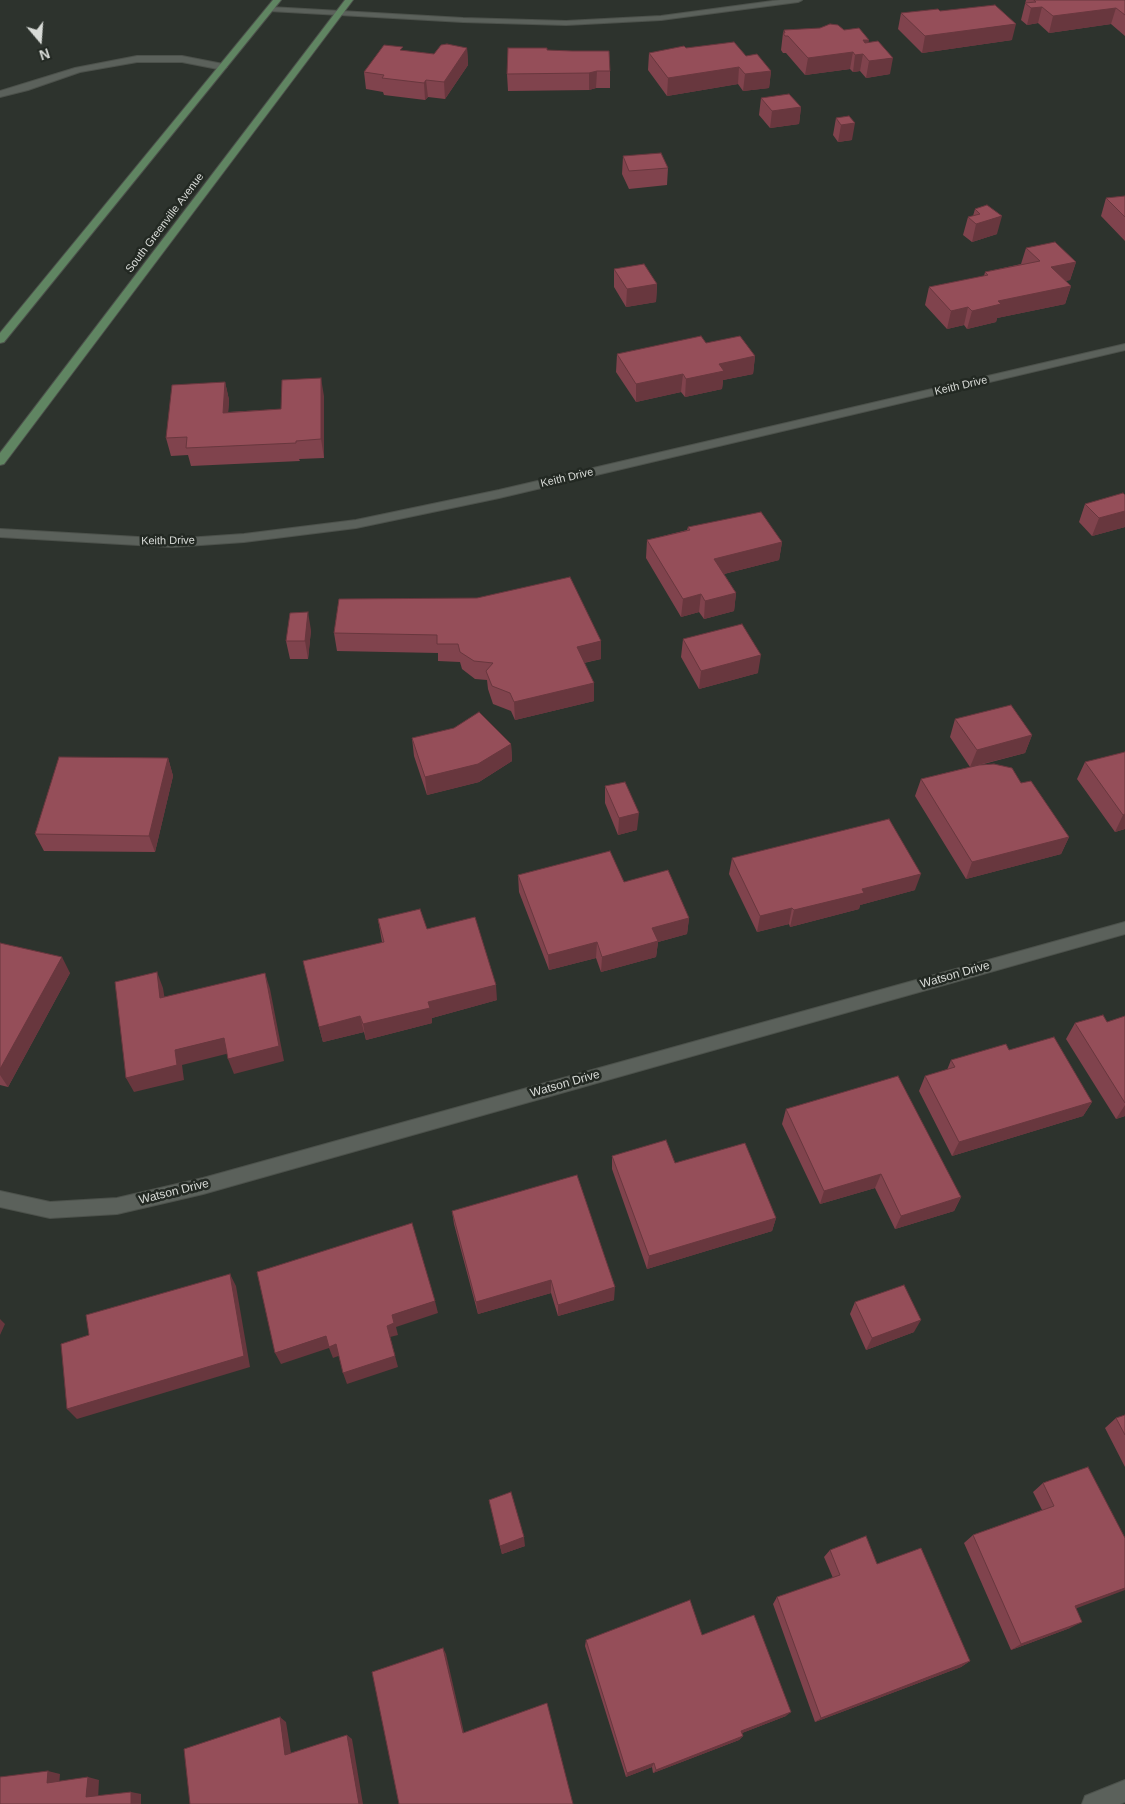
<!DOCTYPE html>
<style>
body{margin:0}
#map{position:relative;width:1125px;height:1804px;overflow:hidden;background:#2d332d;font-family:Arial,sans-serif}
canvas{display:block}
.north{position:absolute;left:15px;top:15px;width:50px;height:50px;-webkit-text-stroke:4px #232923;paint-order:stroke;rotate:162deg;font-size:14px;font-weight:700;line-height:20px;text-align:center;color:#d8dbd7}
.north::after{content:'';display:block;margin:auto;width:18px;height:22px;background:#d8dbd7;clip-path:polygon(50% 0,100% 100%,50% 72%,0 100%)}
</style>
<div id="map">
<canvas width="1125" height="1804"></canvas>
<div class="north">N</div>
</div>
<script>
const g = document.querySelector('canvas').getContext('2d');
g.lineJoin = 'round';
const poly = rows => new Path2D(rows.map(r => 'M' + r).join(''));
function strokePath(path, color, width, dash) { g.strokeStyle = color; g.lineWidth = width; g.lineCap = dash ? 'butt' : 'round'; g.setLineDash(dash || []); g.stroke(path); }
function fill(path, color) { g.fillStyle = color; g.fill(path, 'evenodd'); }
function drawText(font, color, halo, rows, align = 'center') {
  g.font = font + ' Arial,sans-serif'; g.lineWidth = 5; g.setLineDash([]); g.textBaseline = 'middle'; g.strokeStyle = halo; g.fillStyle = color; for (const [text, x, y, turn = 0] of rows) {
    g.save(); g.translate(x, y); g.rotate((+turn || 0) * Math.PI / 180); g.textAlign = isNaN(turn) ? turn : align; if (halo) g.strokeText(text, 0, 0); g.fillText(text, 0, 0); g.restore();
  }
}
const minor = poly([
 [780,0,802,0,798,2,661,20,566,25,463,22,270,11,266,9,270,7,463,18,566,21,661,16,780,0],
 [137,56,182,56,223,64,227,67,223,70,182,62,137,62,80,72,28,90,0,97,0,91,75,68,137,56],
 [1125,344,1125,350,499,498,356,528,244,542,172,547,0,537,0,529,172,539,244,534,356,520,499,490,1125,344],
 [1125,922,1125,934,203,1194,117,1214,50,1218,0,1207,0,1191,50,1202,117,1198,203,1178,1125,922],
 [1125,1780,1125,1802,1120,1804,1082,1804,1085,1796,1125,1780]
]);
const major = poly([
 [273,0,281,0,4,342,0,343,0,333,273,0],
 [345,0,353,0,4,464,0,465,0,453,345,0]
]);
strokePath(minor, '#4c514b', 2);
strokePath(major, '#4c514b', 2);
fill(minor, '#5b615b');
fill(major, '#608562');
fill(poly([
 [1026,0,1125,0,1125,36,1111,24,1049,33,1038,23,1027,25,1021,20],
 [940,11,1012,40,922,53,898,29,901,13],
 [784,30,869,43,890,74,866,78,860,71,853,72,850,69,805,75,786,53,783,53,781,50,783,33],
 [467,48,468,65,445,99,428,97,425,100,384,95,383,92,366,89,364,72,403,51,434,54],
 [686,48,746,56,771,71,769,88,743,91,738,84,667,96,648,70,649,53],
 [547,50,610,71,610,88,596,88,589,90,508,91,507,74],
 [761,98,801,107,799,124,770,128,759,115],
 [849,116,852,140,838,142,833,135,836,118],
 [623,156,668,168,667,185,629,189,622,174],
 [1125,196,1125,241,1101,216,1106,198],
 [987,205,997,234,972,242,963,235,968,217,973,216,975,209],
 [1026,248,1076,262,1070,280,1065,281,1071,286,1065,304,997,318,996,322,967,329,964,325,947,329,925,305,929,287,984,276,985,272,1021,264],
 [614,269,657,284,656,302,626,307,614,287],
 [706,343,755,356,753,374,723,380,722,389,685,397,681,392,636,402,616,372,617,354],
 [225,382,229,400,228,412,281,409,324,396,324,458,299,459,300,461,191,466,188,455,171,456,166,438],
 [1125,495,1125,527,1092,536,1079,522,1085,504],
 [688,527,782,542,779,560,724,574,736,593,734,611,704,619,699,612,681,617,646,558,647,540,687,530],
 [339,599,601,659,584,663,594,701,515,720,511,711,493,704,488,689,487,680,475,679,462,669,460,662,438,661,438,653,337,651,334,633],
 [311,630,308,659,290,659,286,641],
 [683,639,758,673,699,689,681,657],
 [955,719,1032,735,1025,753,980,765,1021,783,1069,837,1061,854,966,879,915,796,921,779,970,767,950,737],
 [412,738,511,744,512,761,479,782,427,795,414,756],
 [1125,752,1125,829,1115,832,1077,779,1085,762],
 [168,758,173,776,155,852,44,851,35,834],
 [605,786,637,830,618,835,605,803],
 [732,858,915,890,860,905,859,909,790,927,789,924,757,932,729,874],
 [518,875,624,882,689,918,687,934,658,942,656,957,601,972,596,958,549,970,519,892],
 [378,919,427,929,497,1000,432,1018,432,1023,366,1040,364,1032,323,1042,319,1027,382,942],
 [0,943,70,973,8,1087,0,1085],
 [1125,1016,1125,1116,1116,1119,1066,1039,1075,1023,1107,1022],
 [1009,1050,1092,1102,1083,1116,952,1156,919,1091,925,1076,947,1070,951,1060],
 [786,1109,961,1197,954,1211,895,1229,875,1188,820,1204,782,1124],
 [612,1156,675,1163,776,1218,772,1231,647,1269,612,1169],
 [452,1211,614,1300,558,1316,551,1293,478,1314,454,1224],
 [855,1302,914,1332,866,1350,850,1314],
 [1125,1415,1125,1467,1105,1428,1116,1418],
 [1088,1467,1070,1628,1011,1650,964,1543,973,1535,1042,1510,1033,1492,1043,1483],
 [489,1500,525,1546,502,1554],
 [830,1550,877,1564,970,1661,961,1667,815,1722,773,1604,777,1597,833,1578,824,1557],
 [702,1635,786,1716,742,1733,743,1736,739,1740,653,1773,652,1767,626,1777,585,1646,586,1640]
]), '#80434d');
fill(poly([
 [1042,7,1038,23,1027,25,1031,8],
 [1116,8,1111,24,1049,33,1053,16],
 [1016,24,1012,40,922,53,925,36],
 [863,40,869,40,867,56,863,54,860,71,853,72,855,55],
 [467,48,468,65,445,99,444,82],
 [853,52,850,69,805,75,808,58],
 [893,58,890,74,866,78,869,61],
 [739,67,738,84,667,96,668,78],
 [597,71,596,88,589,90,589,73],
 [771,71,769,88,743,91,745,74],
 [426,80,428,97,425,100,424,83],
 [801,107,799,124,770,128,772,111],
 [855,123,852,140,838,142,841,125],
 [1002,216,997,234,972,242,976,224],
 [1076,262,1070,280,1046,285,1051,267],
 [657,284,656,302,626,307,627,289],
 [1071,286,1065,304,997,318,996,322,967,329,972,311,998,301],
 [968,307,964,325,947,329,951,311],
 [755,356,753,374,723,380,722,389,685,397,686,379,719,364],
 [683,374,681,392,636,402,636,384],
 [321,378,324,396,324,458,321,439],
 [225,382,229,400,227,431,223,413],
 [1125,511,1125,527,1092,536,1099,518],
 [782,542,779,560,712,577,714,559],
 [736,593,734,611,704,619,705,601],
 [701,594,699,612,681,617,683,599],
 [308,612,311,630,308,659,305,641],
 [601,641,601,659,577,664,577,647],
 [761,655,758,673,699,689,701,671],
 [594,683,594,701,515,720,514,702],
 [1032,735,1025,753,970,767,977,750],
 [511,744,512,761,479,782,427,795,425,777],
 [168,758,173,776,155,852,149,836],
 [639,813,637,830,618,835,619,818],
 [1125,814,1125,829,1115,832,1123,815],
 [1069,837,1061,854,966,879,972,862],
 [921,874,915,890,860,905,859,909,790,927,794,910,862,889],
 [792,908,789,924,757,932,760,916],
 [689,918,687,934,658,942,656,957,601,972,602,957,652,928],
 [597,942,596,958,549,970,548,955],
 [62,957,70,973,8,1087,0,1075,0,1069],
 [157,972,163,988,167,1013,160,998],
 [265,973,270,989,284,1061,234,1074,228,1059],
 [496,985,497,1000,432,1018,432,1023,366,1040,363,1024,428,1002],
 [360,1016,364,1032,323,1042,319,1027],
 [224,1038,230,1053,182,1065,184,1080,134,1092,126,1078,175,1050],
 [1092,1102,1083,1116,952,1156,959,1142],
 [1125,1105,1125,1116,1116,1119],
 [881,1174,875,1188,820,1204,824,1191],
 [961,1197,954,1211,895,1229,901,1216],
 [776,1218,772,1231,647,1269,649,1256],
 [230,1274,236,1286,250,1367,77,1419,67,1409],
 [551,1280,551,1293,478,1314,476,1302],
 [615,1287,614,1300,558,1316,558,1305],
 [435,1301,438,1313,396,1327,398,1335,390,1337,398,1367,347,1384,343,1373,387,1326,392,1315],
 [0,1319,5,1324,0,1335],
 [921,1320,914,1332,866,1350,872,1338],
 [326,1336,336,1344,341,1355,333,1358,329,1348,281,1364,275,1353],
 [524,1537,525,1546,502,1554,500,1546],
 [1125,1588,1125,1590,1064,1613,1075,1606],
 [1082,1622,1070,1628,1011,1650,1021,1644],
 [443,1648,446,1654,465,1737,463,1733],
 [970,1661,961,1667,815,1722,821,1718],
 [791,1712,786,1716,737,1735,741,1731],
 [280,1717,286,1722,292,1759,285,1755],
 [347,1735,352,1739,363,1804,359,1804],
 [743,1736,739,1740,653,1773,656,1770],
 [654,1763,652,1767,626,1777,627,1773],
 [48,1771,60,1774,59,1786,47,1783],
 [88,1777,99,1780,98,1800,86,1797],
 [131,1792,141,1794,141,1804,131,1804]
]), '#68373e');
const building = poly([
 [1034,0,1125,0,1125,15,1116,8,1053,16,1042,7,1031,8,1025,3,1036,2,1034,0],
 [995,5,1016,24,925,36,901,13,938,9,940,11,995,5],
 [830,24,838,25,844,30,859,28,869,40,863,40,865,43,878,41,893,58,869,61,863,54,855,55,853,52,808,58,788,36,785,36,783,33,785,33,784,30,820,28,830,24],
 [734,42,746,56,757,54,771,71,745,74,739,67,668,78,649,53,684,46,686,48,734,42],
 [447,44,467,48,444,82,426,80,424,83,382,78,384,75,364,72,384,45,403,47,400,50,434,54,441,45,447,44],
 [508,48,547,48,547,50,572,51,609,51,610,71,597,71,589,73,507,74,508,48],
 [789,94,801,107,772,111,761,98,789,94],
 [849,116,855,123,841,125,836,118,849,116],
 [661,153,668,168,629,171,623,156,661,153],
 [1125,196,1125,217,1106,198,1125,196],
 [987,205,1002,216,976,224,968,217,980,214,975,209,987,205],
 [1055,242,1076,262,1051,267,1071,286,998,301,1001,304,972,311,968,307,951,311,929,287,988,275,985,272,1040,261,1026,248,1055,242],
 [644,264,657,284,627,289,614,269,644,264],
 [701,336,706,343,740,336,755,356,719,364,724,371,686,379,683,374,636,384,617,354,701,336],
 [321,378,321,439,296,441,296,443,186,448,187,437,166,438,172,385,225,382,223,413,281,409,282,380,321,378],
 [1123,493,1125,495,1125,511,1099,518,1085,504,1123,493],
 [761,512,782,542,714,559,736,593,705,601,701,594,683,599,647,540,690,530,688,527,761,512],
 [570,577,601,641,577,647,594,683,514,702,510,693,492,686,486,671,493,663,474,661,460,652,458,644,437,644,437,635,334,633,339,599,477,598,570,577],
 [308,612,305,641,286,641,290,613,308,612],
 [742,624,761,655,701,671,683,639,742,624],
 [1011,705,1032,735,977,750,955,719,1011,705],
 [479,712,511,744,478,764,425,777,412,738,454,728,479,712],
 [1125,752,1125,814,1123,815,1085,762,1125,752],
 [59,757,168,758,149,836,35,834,59,757],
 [994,764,1012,768,1021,783,1031,781,1069,837,972,862,921,779,979,765,994,764],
 [625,782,639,813,619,818,605,786,625,782],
 [889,819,921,874,862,889,864,893,794,910,792,908,760,916,732,858,889,819],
 [610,851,624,882,668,870,689,918,652,928,658,941,602,957,597,942,548,955,518,875,610,851],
 [420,909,427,929,475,917,496,985,428,1002,430,1008,363,1024,360,1016,319,1027,303,961,384,942,378,919,420,909],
 [0,943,62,957,0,1069,0,943],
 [157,972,160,998,265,973,279,1046,228,1059,224,1038,175,1050,177,1065,126,1078,115,982,157,972],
 [1103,1015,1107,1022,1125,1016,1125,1103,1075,1023,1103,1015],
 [1054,1037,1092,1102,959,1142,925,1076,955,1067,951,1060,1006,1044,1009,1050,1054,1037],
 [898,1076,961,1197,901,1216,881,1174,824,1191,786,1109,898,1076],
 [666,1140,675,1163,745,1143,776,1218,649,1256,612,1156,666,1140],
 [577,1175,615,1287,558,1305,551,1280,476,1302,452,1211,577,1175],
 [412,1223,435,1301,392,1315,394,1323,387,1326,395,1356,343,1373,336,1344,329,1347,326,1336,275,1353,257,1272,412,1223],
 [230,1274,244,1356,67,1409,61,1344,89,1335,86,1315,230,1274],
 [904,1285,921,1320,872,1338,855,1302,904,1285],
 [1125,1415,1125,1435,1116,1418,1125,1415],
 [1088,1467,1125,1538,1125,1588,1075,1606,1082,1622,1021,1644,973,1535,1054,1506,1043,1483,1088,1467],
 [511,1492,524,1537,500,1546,489,1500,511,1492],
 [866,1536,877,1564,921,1548,970,1661,821,1718,777,1597,840,1575,830,1550,866,1536],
 [690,1600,702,1635,754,1615,791,1712,741,1731,743,1736,656,1770,654,1763,627,1773,586,1640,690,1600],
 [443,1648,463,1733,547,1703,573,1804,399,1804,372,1672,443,1648],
 [280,1717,285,1755,347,1735,359,1804,190,1804,184,1749,280,1717],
 [48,1771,47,1783,88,1777,86,1797,131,1792,131,1804,0,1804,0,1777,48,1771]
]);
fill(building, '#954e59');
strokePath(building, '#68373e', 1);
drawText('11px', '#d8dbd7', '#232923', [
 ["South Greenville Avenue",165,223,-53],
 ["Keith Drive",961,386,-13],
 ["Keith Drive",567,478,-13],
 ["Keith Drive",168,541,-1]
]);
drawText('12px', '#d8dbd7', '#232923', [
 ["Watson Drive",955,975,-16],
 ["Watson Drive",565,1084,-16],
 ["Watson Drive",174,1192,-14]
]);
</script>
